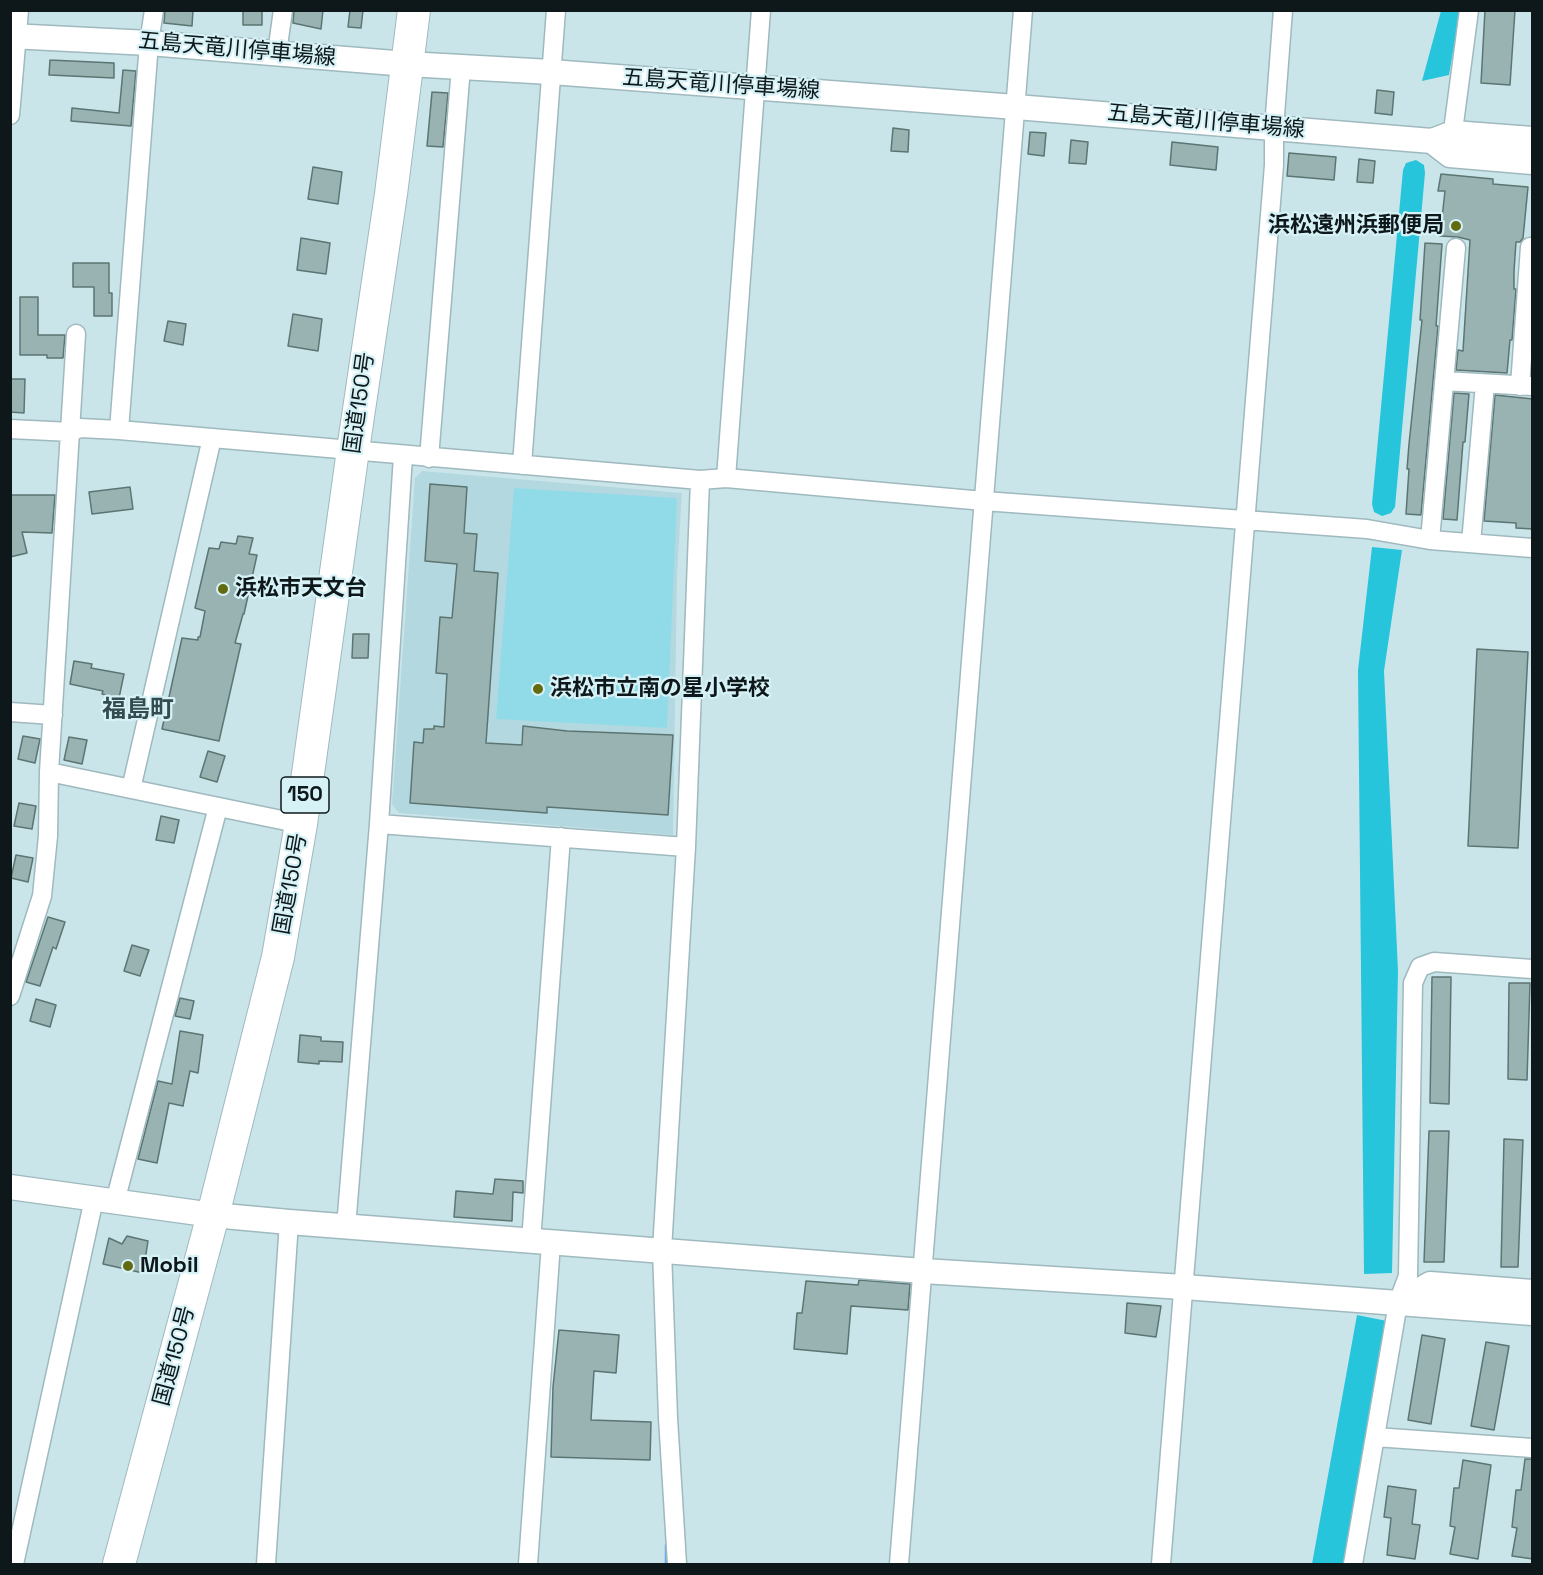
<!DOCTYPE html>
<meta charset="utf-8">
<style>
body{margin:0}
#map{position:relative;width:1543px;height:1575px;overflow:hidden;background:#c9e5ea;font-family:"Space Grotesk",sans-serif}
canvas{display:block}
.frame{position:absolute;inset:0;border:12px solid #0e181a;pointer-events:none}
</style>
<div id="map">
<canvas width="1543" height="1575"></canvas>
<div class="frame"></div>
</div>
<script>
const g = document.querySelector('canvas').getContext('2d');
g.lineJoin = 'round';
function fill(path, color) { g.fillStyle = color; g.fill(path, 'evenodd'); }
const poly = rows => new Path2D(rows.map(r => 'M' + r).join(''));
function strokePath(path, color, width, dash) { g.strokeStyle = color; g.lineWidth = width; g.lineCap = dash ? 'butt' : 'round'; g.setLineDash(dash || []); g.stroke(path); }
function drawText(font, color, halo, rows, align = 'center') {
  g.font = font + ' "Space Grotesk","Noto Sans JP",sans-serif'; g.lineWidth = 4.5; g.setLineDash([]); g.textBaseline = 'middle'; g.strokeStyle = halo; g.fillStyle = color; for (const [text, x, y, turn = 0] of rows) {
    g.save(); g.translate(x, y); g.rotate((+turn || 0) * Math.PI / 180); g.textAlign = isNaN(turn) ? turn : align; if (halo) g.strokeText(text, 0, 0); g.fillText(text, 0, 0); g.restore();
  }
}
fill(poly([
 [422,471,682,493,677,574,673,835,399,813,392,804,415,478]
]), '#b4d8df');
fill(poly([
 [514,488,677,498,667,728,496,719]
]), '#91dbe8');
fill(poly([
 [1441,11,1460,11,1449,75,1422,81],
 [1416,160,1424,165,1425,173,1395,507,1391,513,1382,516,1374,512,1372,504,1403,170,1406,163],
 [1372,547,1402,550,1384,671,1398,971,1392,1273,1364,1274,1358,670],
 [1357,1315,1387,1321,1343,1564,1312,1564]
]), '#26c5db');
strokePath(poly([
 [667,1545,667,1564]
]), '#62aef2', 4.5);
const building = poly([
 [165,10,193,10,192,26,164,23,165,10],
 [243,10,262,10,262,25,243,25,243,10],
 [294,10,323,10,321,29,293,23,294,10],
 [350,10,363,10,361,28,348,27,350,10],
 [1485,10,1515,10,1510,85,1481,83,1485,10],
 [50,60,114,63,114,78,49,75,50,60],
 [123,70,136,71,131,126,71,121,72,108,119,113,123,70],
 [1377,90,1394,92,1392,115,1375,113,1377,90],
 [432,92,448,93,443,147,427,146,432,92],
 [893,128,909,130,908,152,891,151,893,128],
 [1030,132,1046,133,1044,156,1028,154,1030,132],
 [1071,140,1088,142,1086,164,1069,163,1071,140],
 [1172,142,1218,147,1216,170,1170,165,1172,142],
 [1289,153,1336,157,1334,180,1287,176,1289,153],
 [1359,159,1375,161,1373,183,1357,182,1359,159],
 [313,167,342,172,338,204,308,199,313,167],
 [1441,174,1493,179,1493,184,1528,187,1523,238,1520,242,1516,242,1514,271,1514,289,1516,289,1512,340,1510,340,1507,373,1456,370,1458,350,1463,351,1470,240,1458,237,1440,236,1445,191,1438,191,1441,174],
 [301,238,330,243,326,274,297,270,301,238],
 [1425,243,1442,244,1436,326,1438,326,1421,515,1406,514,1409,469,1407,469,1409,444,1422,320,1420,320,1425,243],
 [73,263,109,263,109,293,112,293,112,316,94,316,94,287,73,287,73,263],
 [20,297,38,297,38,335,65,335,63,358,47,358,47,355,20,355,20,297],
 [293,314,322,319,318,351,288,346,293,314],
 [168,321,186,324,183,345,164,341,168,321],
 [10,379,25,379,24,413,10,412,10,379],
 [1454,393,1469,394,1465,442,1463,442,1457,520,1443,519,1454,393],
 [1495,395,1533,399,1533,529,1516,528,1516,523,1484,521,1495,395],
 [430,484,467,487,464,533,477,534,474,571,498,573,486,743,522,745,523,726,567,731,673,735,668,815,547,807,547,813,410,803,414,742,423,743,424,729,434,729,434,726,444,727,447,674,436,673,440,617,452,618,457,564,425,561,430,484],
 [130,487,133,509,92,514,89,492,130,487],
 [10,495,55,495,52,533,22,532,27,553,10,557,10,495],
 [238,536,253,538,249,554,257,555,244,614,243,614,235,643,241,644,219,741,162,729,182,638,198,640,198,637,200,637,205,611,195,608,209,548,219,549,221,542,236,544,238,536],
 [353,634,369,634,368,658,352,658,353,634],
 [1477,649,1528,652,1518,848,1468,846,1477,649],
 [74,661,92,664,91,668,124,674,119,698,102,694,103,691,70,684,74,661],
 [23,736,40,739,35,763,18,759,23,736],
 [69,737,87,740,82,764,64,760,69,737],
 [208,751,225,756,217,782,200,777,208,751],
 [19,803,36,806,32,829,14,826,19,803],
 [161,816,179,820,174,843,156,840,161,816],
 [16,855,33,858,28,882,11,878,16,855],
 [48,917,65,922,56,949,53,947,40,986,26,982,48,917],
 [132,945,149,950,140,976,124,971,132,945],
 [1432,977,1451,977,1449,1104,1430,1103,1432,977],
 [1509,983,1530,983,1527,1080,1508,1079,1509,983],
 [180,998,194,1001,190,1019,175,1016,180,998],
 [36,999,56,1005,50,1027,30,1021,36,999],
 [180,1031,203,1035,198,1073,190,1071,183,1106,169,1103,157,1163,138,1159,158,1081,172,1084,180,1031],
 [300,1035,321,1037,321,1041,343,1042,342,1062,319,1061,319,1064,298,1062,300,1035],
 [1429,1131,1449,1131,1444,1262,1424,1262,1429,1131],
 [1504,1139,1523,1140,1518,1267,1501,1267,1504,1139],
 [495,1179,523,1181,523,1193,513,1192,512,1221,454,1217,456,1191,493,1194,495,1179],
 [127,1236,148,1241,143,1273,103,1264,109,1238,122,1244,127,1236],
 [859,1280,910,1284,908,1310,851,1306,847,1354,794,1349,797,1313,802,1313,806,1281,858,1285,859,1280],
 [1127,1303,1161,1306,1156,1337,1125,1333,1127,1303],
 [559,1330,619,1335,616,1373,594,1371,591,1420,651,1422,650,1460,551,1457,553,1387,559,1330],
 [1422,1335,1445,1339,1431,1424,1408,1420,1422,1335],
 [1486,1342,1509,1346,1494,1430,1471,1426,1486,1342],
 [1525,1459,1533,1459,1533,1559,1512,1556,1517,1528,1512,1527,1516,1490,1521,1490,1525,1459],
 [1463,1460,1491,1465,1478,1559,1450,1554,1455,1527,1450,1526,1454,1488,1459,1488,1463,1460],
 [1388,1486,1416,1490,1412,1524,1420,1525,1415,1559,1387,1555,1391,1518,1384,1517,1388,1486]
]);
fill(building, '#98b3b1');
strokePath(building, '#5c7573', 1.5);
const street = poly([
 [277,53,283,10],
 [10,115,19,10],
 [1451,146,1469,10],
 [1444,381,1532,386],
 [1520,386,1530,247],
 [10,429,71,432,80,428,119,430,700,480,726,478,984,501,1367,529,1430,540,1532,548],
 [119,430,149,43,154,10],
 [429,458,461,67],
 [522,465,556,10],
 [726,478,761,10],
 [1430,540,1456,248],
 [1471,543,1485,384],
 [10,712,53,715],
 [49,772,301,824],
 [131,789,212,438],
 [379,824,686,847],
 [10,996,42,896,48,836,49,772,76,334],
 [115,1202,218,807],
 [346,1227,379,824,403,456],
 [531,1241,561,837],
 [1375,1437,1532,1448],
 [14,1564,94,1199],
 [266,1564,289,1222],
 [528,1564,551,1243],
 [677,1564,668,1418,662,1250,686,847,700,480],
 [899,1564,1023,10],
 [1161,1564,1274,165,1274,128,1283,10],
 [1353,1564,1398,1303,1408,1276,1413,983,1420,967,1434,962,1532,969]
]);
const secondary = poly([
 [10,36,149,43,407,64,551,72,1016,107,1432,141,1453,133,1532,139],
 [1432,141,1450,155,1532,162],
 [10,1187,213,1215,289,1222,923,1271,1184,1287,1532,1313],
 [1398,1303,1430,1284,1532,1292]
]);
const highway = poly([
 [119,1564,213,1215,278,957,301,824,353,450,391,194,414,10]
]);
strokePath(street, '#9fb9be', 21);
strokePath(secondary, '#9fb9be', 27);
strokePath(highway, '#9fb9be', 34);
strokePath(street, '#fff', 18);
strokePath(secondary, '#fff', 24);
strokePath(highway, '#fff', 32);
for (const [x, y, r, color] of [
 [1456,226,6,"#636b10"],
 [223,589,6,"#636b10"],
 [538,689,6,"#636b10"],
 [128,1266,6,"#636b10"]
]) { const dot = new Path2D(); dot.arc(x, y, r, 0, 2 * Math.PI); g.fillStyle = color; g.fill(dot); strokePath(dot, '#d6f2f7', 2); }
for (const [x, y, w] of [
 [305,795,48]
]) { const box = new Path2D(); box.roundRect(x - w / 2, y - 18, w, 36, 4.5); g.fillStyle = '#d6f2f7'; g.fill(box); strokePath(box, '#0e181a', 1.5); }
drawText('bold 21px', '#0e181a', null, [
 ["150",305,795]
]);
drawText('22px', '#0e181a', '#d6f2f7', [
 ["五島天竜川停車場線",237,50,5],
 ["五島天竜川停車場線",721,85,4],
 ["五島天竜川停車場線",1206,122,5],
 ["国道150号",360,403,-82],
 ["国道150号",291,884,-80],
 ["国道150号",175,1356,-75]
]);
drawText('bold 22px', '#0e181a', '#d6f2f7', [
 ["浜松遠州浜郵便局",1444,226,"right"],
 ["浜松市天文台",235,589],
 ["浜松市立南の星小学校",550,689],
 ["Mobil",140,1266]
], 'left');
drawText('bold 24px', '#344c50', '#d6f2f7', [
 ["福島町",138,710]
]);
</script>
